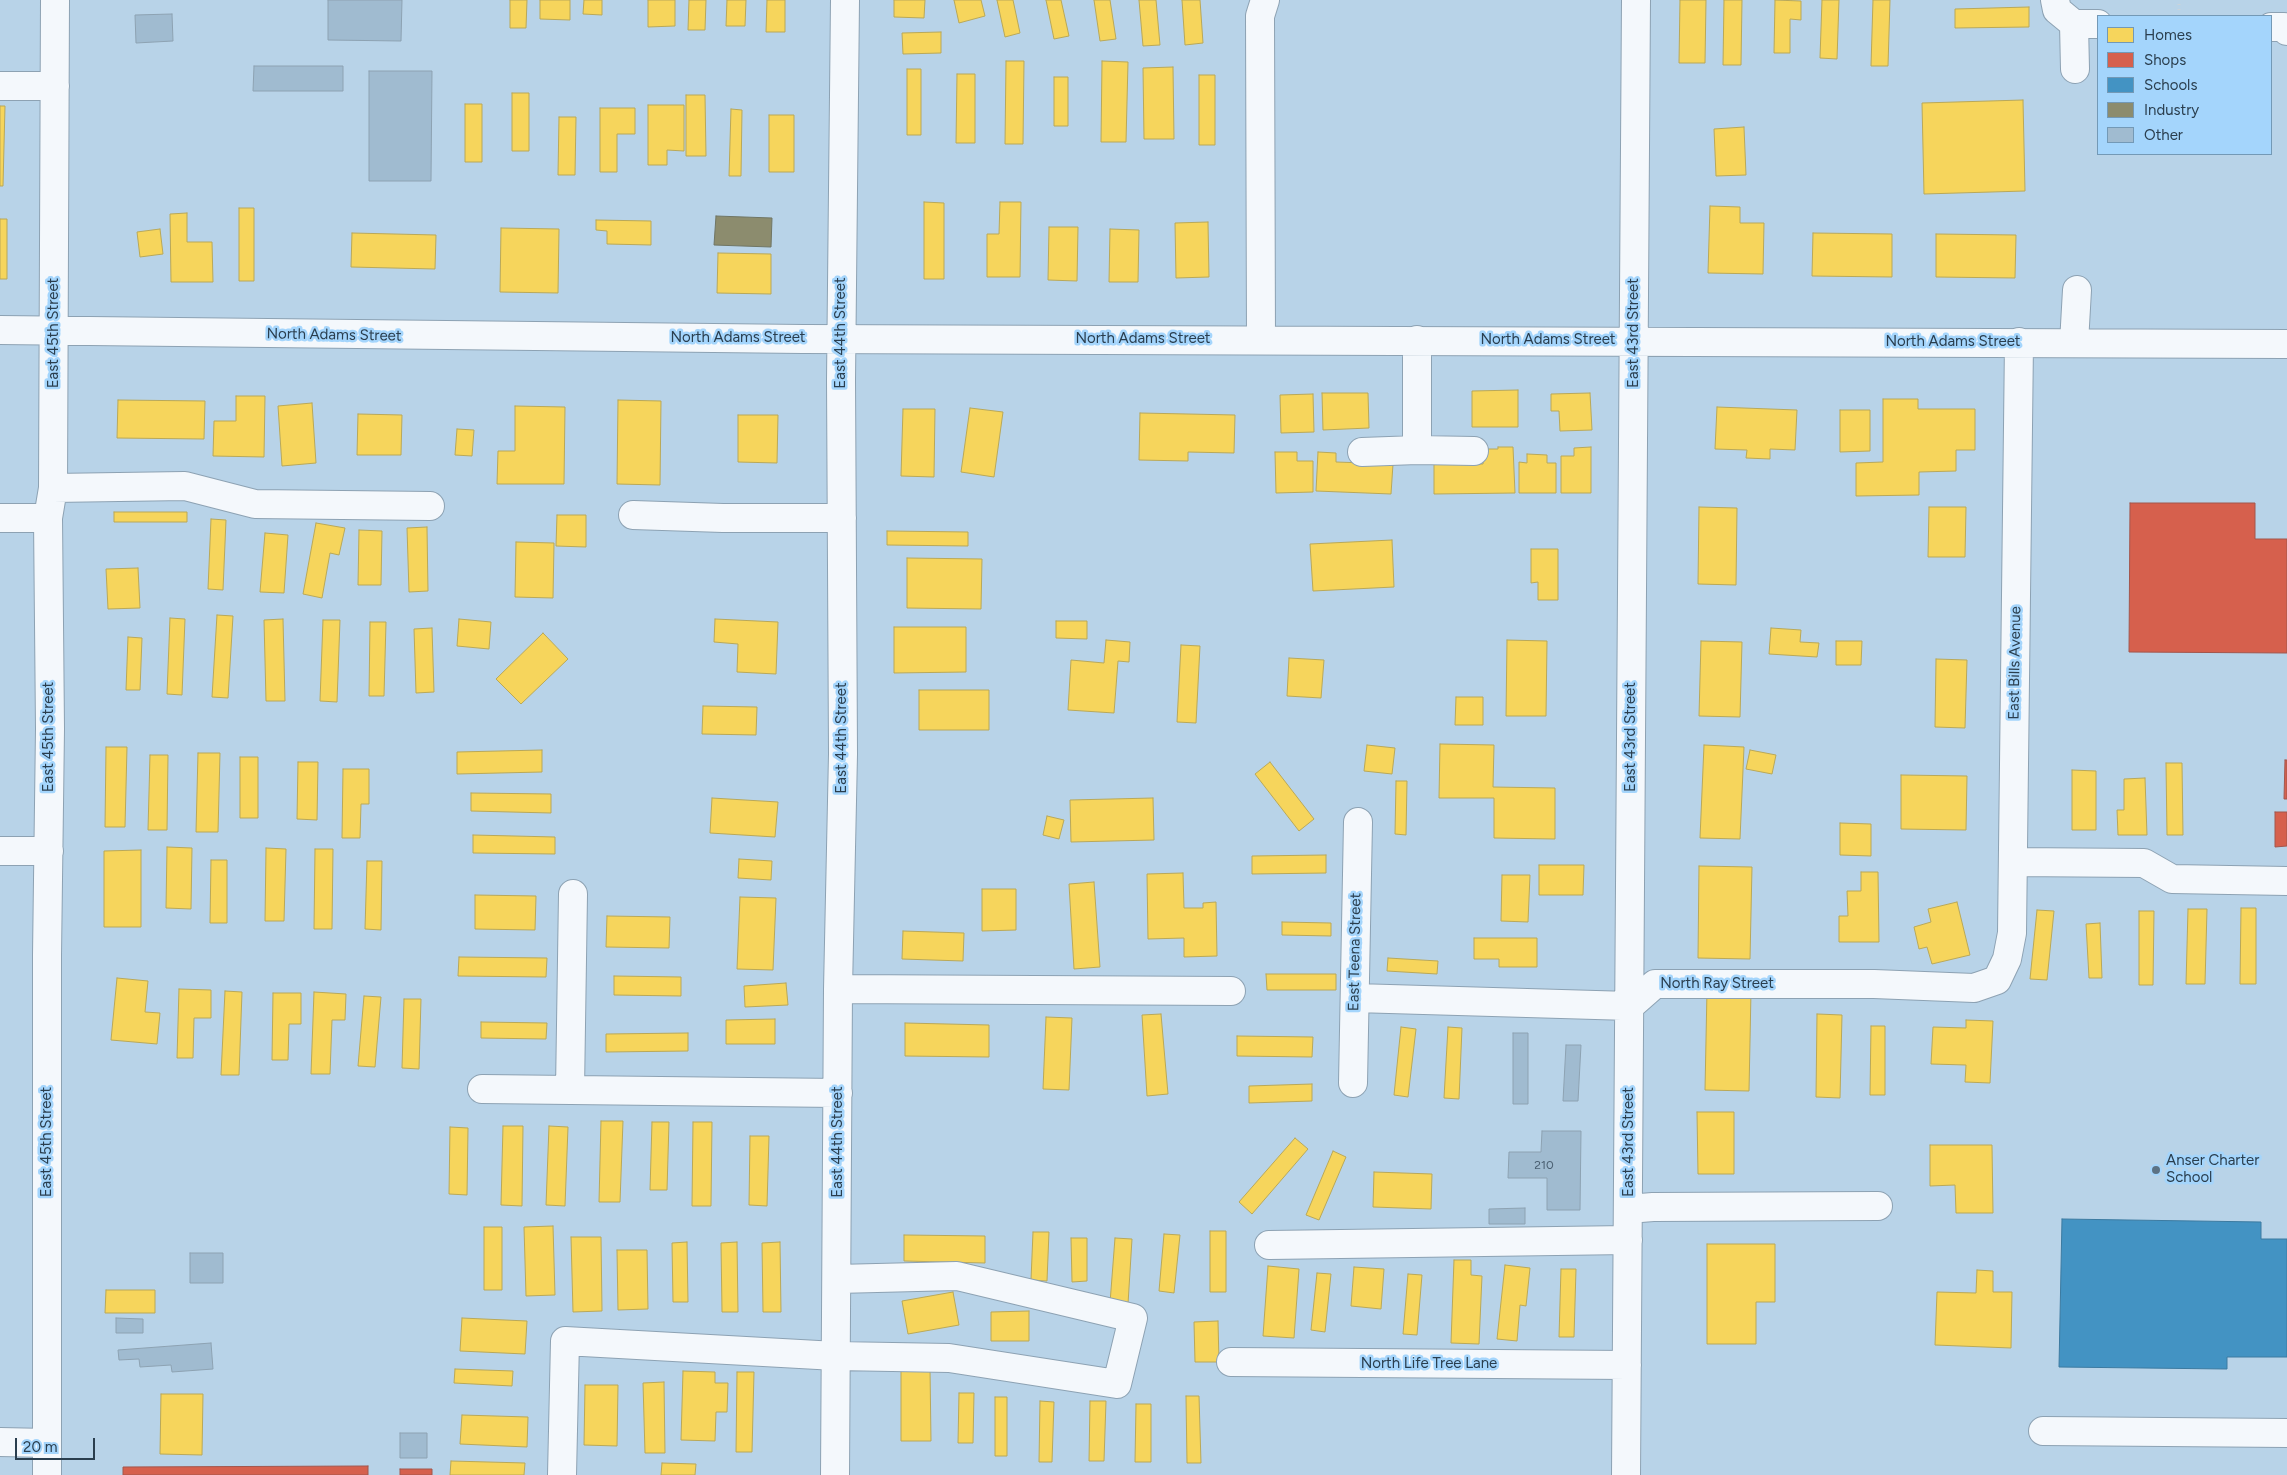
<!DOCTYPE html>
<style>
body{margin:0}
#map{position:relative;width:2287px;height:1475px;overflow:hidden;background:#b8d3e8;font-family:Figtree,sans-serif}
canvas{display:block}
.legend{position:absolute;left:2097px;top:15px;width:175px;height:140px;box-sizing:border-box;background:#a4d5fc;border:1px solid #7399b6;margin:0;padding:6px 9px;list-style:none;font-size:15px;color:#2a3e4e}
.legend li{display:flex;align-items:center;gap:10px;height:25px}
.legend b{width:25px;border:1px solid #7399b6}
.scale{position:absolute;left:15px;top:1438px;width:80px;height:22px;box-sizing:border-box;border:2px solid #2a3e4e;border-top:0;padding-left:6px;font-size:15px;line-height:18px;white-space:nowrap;color:#2a3e4e;-webkit-text-stroke:4px #a4d5fc;paint-order:stroke}
</style>
<div id="map">
<canvas width="2287" height="1475"></canvas>
<ul class="legend">
<li><b style="height:14px;background:#f6d55c"></b>Homes</li>
<li><b style="height:14px;background:#d6604d"></b>Shops</li>
<li><b style="height:14px;background:#4393c3"></b>Schools</li>
<li><b style="height:14px;background:#8c8c6e"></b>Industry</li>
<li><b style="height:14px;background:#a0bbd0"></b>Other</li>
</ul>
<div class="scale">20 m</div>
</div>
<script>
const g = document.querySelector('canvas').getContext('2d');
g.lineJoin = 'round';
function fill(path, color) { g.fillStyle = color; g.fill(path, 'evenodd'); }
const poly = rows => new Path2D(rows.map(r => 'M' + r).join(''));
function strokePath(path, color, width, dash) { g.strokeStyle = color; g.lineWidth = width; g.lineCap = dash ? 'butt' : 'round'; g.setLineDash(dash || []); g.stroke(path); }
function drawText(font, color, halo, rows, align = 'center') {
  g.font = font + ' Figtree,sans-serif'; g.lineWidth = 5; g.setLineDash([]); g.textBaseline = 'middle'; g.strokeStyle = halo; g.fillStyle = color; for (const [text, x, y, turn = 0] of rows) {
    g.save(); g.translate(x, y); g.rotate((+turn || 0) * Math.PI / 180); g.textAlign = isNaN(turn) ? turn : align; if (halo) g.strokeText(text, 0, 0); g.fillText(text, 0, 0); g.restore();
  }
}
const homes = poly([
 [510,0,527,0,526,28,510,28,510,0],
 [540,0,570,0,570,20,540,19,540,0],
 [584,0,602,0,602,15,583,14,584,0],
 [648,0,675,0,675,26,648,27,648,0],
 [689,0,706,0,705,30,688,30,689,0],
 [727,0,746,0,745,26,726,26,727,0],
 [767,0,785,0,785,32,766,32,767,0],
 [894,0,925,0,924,18,894,17,894,0],
 [954,0,981,0,985,16,959,23,954,0],
 [997,0,1013,0,1020,33,1005,37,997,0],
 [1046,0,1061,0,1069,36,1054,39,1046,0],
 [1094,0,1110,0,1116,39,1100,41,1094,0],
 [1139,0,1156,0,1160,45,1143,46,1139,0],
 [1182,0,1200,0,1203,43,1185,45,1182,0],
 [1680,0,1706,0,1705,63,1679,63,1680,0],
 [1724,0,1742,0,1741,65,1723,65,1724,0],
 [1775,0,1801,1,1801,20,1790,19,1790,53,1774,53,1775,0],
 [1822,0,1839,0,1837,59,1820,58,1822,0],
 [1873,0,1890,0,1888,66,1871,66,1873,0],
 [2029,7,2029,27,1955,28,1955,9,2029,7],
 [941,32,941,53,903,54,902,33,941,32],
 [1006,61,1024,61,1023,144,1005,144,1006,61],
 [1102,61,1128,62,1126,142,1101,142,1102,61],
 [1173,67,1174,139,1144,139,1143,68,1173,67],
 [907,69,921,69,921,135,907,135,907,69],
 [957,74,975,74,975,143,956,143,957,74],
 [1199,75,1215,75,1215,145,1199,145,1199,75],
 [1054,77,1068,77,1068,126,1054,126,1054,77],
 [512,93,529,93,529,151,512,151,512,93],
 [686,95,705,95,706,156,686,156,686,95],
 [2023,100,2025,191,1924,194,1922,103,2023,100],
 [465,104,482,104,482,162,465,162,465,104],
 [648,105,684,105,684,151,667,150,667,165,648,165,648,105],
 [0,106,5,106,3,186,0,186,0,106],
 [600,108,635,108,635,134,617,134,617,172,600,172,600,108],
 [731,109,742,110,741,176,729,176,731,109],
 [769,115,794,115,794,172,769,172,769,115],
 [559,117,576,117,575,175,558,175,559,117],
 [1744,127,1746,175,1716,176,1714,129,1744,127],
 [924,202,944,203,944,279,924,279,924,202],
 [1000,202,1021,202,1020,277,987,277,987,234,999,234,1000,202],
 [1710,206,1740,207,1740,223,1764,223,1763,274,1708,273,1710,206],
 [239,208,254,208,254,281,239,281,239,208],
 [187,213,187,242,212,242,213,282,171,282,170,214,187,213],
 [0,219,7,219,7,279,0,279,0,219],
 [596,220,651,221,651,245,607,244,607,231,596,230,596,220],
 [1208,222,1209,277,1176,278,1175,223,1208,222],
 [1049,227,1078,227,1077,281,1048,280,1049,227],
 [501,228,559,229,558,293,500,292,501,228],
 [160,229,163,254,140,257,137,232,160,229],
 [1110,229,1139,230,1138,282,1109,282,1110,229],
 [352,233,436,235,435,269,351,267,352,233],
 [1813,233,1892,234,1892,277,1812,276,1813,233],
 [1936,234,2016,235,2015,278,1936,277,1936,234],
 [718,253,771,254,771,294,717,293,718,253],
 [1518,390,1518,427,1472,427,1472,391,1518,390],
 [1322,393,1368,393,1369,428,1323,430,1322,393],
 [1590,393,1592,430,1560,431,1559,411,1551,411,1551,394,1590,393],
 [1313,394,1314,432,1281,433,1280,395,1313,394],
 [236,396,265,396,264,457,213,456,214,421,236,421,236,396],
 [1883,399,1918,399,1918,409,1975,409,1975,450,1956,450,1956,471,1919,472,1919,495,1856,496,1856,463,1883,462,1883,399],
 [118,400,205,401,204,439,117,438,118,400],
 [618,400,661,401,660,485,617,484,618,400],
 [312,403,316,463,282,466,278,406,312,403],
 [515,406,565,407,564,484,497,484,498,451,515,451,515,406],
 [1717,407,1797,410,1795,450,1770,449,1770,459,1746,458,1747,450,1715,449,1717,407],
 [970,408,1003,412,994,477,961,472,970,408],
 [903,409,935,409,934,477,901,476,903,409],
 [1840,410,1870,410,1870,451,1840,452,1840,410],
 [1140,413,1235,415,1234,453,1188,452,1188,461,1139,460,1140,413],
 [358,414,402,415,401,455,357,455,358,414],
 [738,415,778,415,777,463,738,462,738,415],
 [457,429,474,430,472,456,455,455,457,429],
 [1498,447,1513,447,1515,493,1434,494,1434,464,1483,464,1485,449,1498,449,1498,447],
 [1591,447,1591,493,1561,493,1561,456,1574,456,1574,448,1591,447],
 [1275,452,1297,452,1297,461,1313,461,1313,492,1276,493,1275,452],
 [1318,452,1336,453,1336,462,1393,464,1391,494,1316,491,1318,452],
 [1527,454,1547,455,1547,463,1556,463,1556,493,1519,493,1519,462,1527,463,1527,454],
 [1699,507,1737,508,1736,585,1698,584,1699,507],
 [1929,507,1966,507,1965,557,1928,557,1929,507],
 [114,512,187,512,187,522,114,522,114,512],
 [557,515,586,515,586,547,556,546,557,515],
 [211,519,226,520,223,590,208,589,211,519],
 [316,523,345,528,339,555,330,553,322,598,303,594,316,523],
 [427,527,428,591,409,592,407,528,427,527],
 [359,530,382,531,381,585,358,585,359,530],
 [887,531,968,532,968,546,887,545,887,531],
 [265,533,288,535,284,593,260,592,265,533],
 [1392,540,1394,587,1313,591,1310,544,1392,540],
 [516,542,554,543,553,598,515,597,516,542],
 [1531,549,1558,549,1558,600,1538,600,1538,582,1531,583,1531,549],
 [907,558,982,559,981,609,907,608,907,558],
 [138,568,140,608,108,609,106,569,138,568],
 [217,615,233,616,228,698,212,697,217,615],
 [170,618,185,619,182,695,167,694,170,618],
 [283,619,285,701,266,701,264,620,283,619],
 [459,619,491,622,489,649,457,646,459,619],
 [715,619,778,622,776,674,737,672,738,644,714,642,715,619],
 [323,620,340,620,337,702,320,701,323,620],
 [1056,621,1087,621,1087,639,1056,638,1056,621],
 [370,622,386,622,384,696,369,696,370,622],
 [894,627,966,627,966,672,894,673,894,627],
 [432,628,434,692,416,693,414,629,432,628],
 [1771,628,1801,630,1800,642,1819,643,1817,657,1769,654,1771,628],
 [543,633,568,659,521,704,496,679,543,633],
 [128,637,142,638,140,690,126,690,128,637],
 [1106,640,1130,642,1129,662,1118,661,1114,713,1068,710,1071,660,1104,663,1106,640],
 [1507,640,1547,641,1546,716,1506,716,1507,640],
 [1701,641,1742,642,1740,717,1699,716,1701,641],
 [1836,641,1862,641,1861,665,1836,665,1836,641],
 [1181,645,1200,646,1196,723,1177,722,1181,645],
 [1289,658,1324,660,1321,698,1287,696,1289,658],
 [1936,659,1967,660,1965,728,1935,727,1936,659],
 [919,690,989,690,989,730,919,730,919,690],
 [1456,697,1483,697,1483,725,1455,725,1456,697],
 [703,706,757,707,756,735,702,734,703,706],
 [1440,744,1494,745,1493,787,1555,788,1555,839,1494,838,1494,798,1439,798,1440,744],
 [1367,745,1395,748,1392,774,1364,771,1367,745],
 [1704,745,1744,747,1740,839,1700,838,1704,745],
 [106,747,127,747,125,827,105,827,106,747],
 [542,750,542,772,457,774,457,752,542,750],
 [1750,750,1776,755,1772,774,1746,769,1750,750],
 [198,753,220,753,218,832,196,832,198,753],
 [150,755,168,755,167,830,148,830,150,755],
 [240,757,258,757,258,818,240,818,240,757],
 [298,762,318,762,317,820,297,819,298,762],
 [1270,762,1314,819,1299,831,1255,774,1270,762],
 [2166,763,2182,763,2183,835,2167,835,2166,763],
 [343,769,369,769,369,804,361,804,360,838,342,838,343,769],
 [2072,770,2096,771,2096,830,2072,830,2072,770],
 [1901,775,1967,776,1966,830,1901,829,1901,775],
 [2145,778,2147,835,2118,835,2117,810,2124,810,2124,779,2145,778],
 [1396,781,1407,781,1406,835,1395,834,1396,781],
 [471,793,551,794,551,813,471,811,471,793],
 [712,798,778,802,775,837,710,833,712,798],
 [1153,798,1154,840,1071,842,1070,800,1153,798],
 [1047,816,1064,820,1059,839,1043,835,1047,816],
 [1840,823,1871,824,1871,856,1840,855,1840,823],
 [473,835,555,837,555,854,473,853,473,835],
 [167,847,192,848,191,909,166,908,167,847],
 [266,848,286,849,284,921,265,921,266,848],
 [315,849,333,849,332,929,314,929,315,849],
 [141,850,141,927,104,927,104,851,141,850],
 [1326,855,1326,873,1252,874,1252,856,1326,855],
 [739,859,772,861,771,880,738,878,739,859],
 [211,860,227,860,227,923,210,923,211,860],
 [367,861,382,861,381,930,365,929,367,861],
 [1539,865,1584,865,1583,895,1539,895,1539,865],
 [1699,866,1752,867,1750,959,1698,958,1699,866],
 [1861,872,1878,872,1879,942,1839,942,1839,916,1848,916,1847,891,1861,891,1861,872],
 [1183,873,1184,908,1203,908,1203,903,1216,902,1217,956,1184,957,1184,938,1148,939,1147,874,1183,873],
 [1502,875,1530,875,1528,922,1501,921,1502,875],
 [1094,882,1100,967,1074,969,1069,884,1094,882],
 [982,889,1016,889,1016,930,982,931,982,889],
 [475,895,536,896,535,930,475,929,475,895],
 [740,897,776,898,773,970,737,969,740,897],
 [1957,902,1970,955,1932,964,1927,947,1919,949,1914,927,1931,922,1928,909,1957,902],
 [2241,908,2256,908,2256,984,2240,984,2241,908],
 [2188,909,2207,909,2205,984,2186,984,2188,909],
 [2037,910,2054,911,2047,980,2030,979,2037,910],
 [2139,911,2154,911,2153,985,2139,985,2139,911],
 [607,916,670,917,669,948,606,947,607,916],
 [1282,922,1331,923,1331,936,1282,935,1282,922],
 [2100,923,2102,978,2089,978,2086,924,2100,923],
 [903,931,964,933,963,961,902,959,903,931],
 [1474,938,1537,938,1537,967,1499,967,1499,959,1474,959,1474,938],
 [459,957,547,958,546,977,458,976,459,957],
 [1388,958,1438,961,1437,974,1387,971,1388,958],
 [1266,974,1336,974,1336,990,1267,990,1266,974],
 [614,976,681,977,681,996,614,995,614,976],
 [117,978,148,981,145,1012,160,1013,157,1044,111,1040,117,978],
 [786,983,788,1005,745,1007,744,986,786,983],
 [179,989,211,990,211,1018,194,1018,193,1058,177,1058,179,989],
 [1707,990,1751,991,1749,1091,1705,1090,1707,990],
 [225,991,242,992,239,1075,221,1075,225,991],
 [314,992,346,994,345,1020,332,1020,330,1074,311,1074,314,992],
 [273,993,301,993,301,1024,289,1024,288,1060,272,1060,273,993],
 [364,996,381,997,375,1067,358,1066,364,996],
 [404,999,421,999,419,1069,402,1068,404,999],
 [1161,1014,1168,1094,1147,1096,1142,1015,1161,1014],
 [1817,1014,1842,1015,1840,1098,1816,1097,1817,1014],
 [1046,1017,1072,1018,1069,1090,1043,1089,1046,1017],
 [775,1019,775,1044,726,1044,726,1020,775,1019],
 [1966,1020,1993,1021,1990,1083,1965,1082,1966,1065,1931,1064,1933,1027,1966,1028,1966,1020],
 [481,1022,547,1023,546,1039,481,1038,481,1022],
 [905,1023,989,1025,989,1057,905,1056,905,1023],
 [1871,1026,1885,1026,1885,1095,1870,1095,1871,1026],
 [1401,1027,1416,1029,1408,1097,1394,1095,1401,1027],
 [1448,1027,1462,1028,1459,1099,1444,1098,1448,1027],
 [688,1033,688,1051,606,1052,606,1034,688,1033],
 [1237,1036,1313,1037,1312,1057,1237,1056,1237,1036],
 [1312,1084,1312,1101,1249,1103,1249,1086,1312,1084],
 [1697,1112,1734,1112,1734,1174,1698,1174,1697,1112],
 [601,1121,623,1121,620,1202,599,1202,601,1121],
 [652,1122,669,1122,667,1190,650,1190,652,1122],
 [693,1122,712,1122,711,1206,692,1206,693,1122],
 [503,1126,523,1126,522,1206,501,1205,503,1126],
 [549,1126,568,1127,565,1206,546,1205,549,1126],
 [450,1127,468,1128,467,1195,449,1194,450,1127],
 [750,1136,769,1136,767,1206,749,1205,750,1136],
 [1295,1138,1308,1149,1252,1214,1239,1202,1295,1138],
 [1930,1145,1992,1145,1993,1213,1956,1213,1955,1185,1930,1186,1930,1145],
 [1333,1151,1346,1157,1319,1220,1306,1215,1333,1151],
 [1374,1172,1432,1174,1431,1209,1373,1207,1374,1172],
 [553,1226,555,1295,526,1296,524,1227,553,1226],
 [484,1227,502,1227,502,1290,484,1290,484,1227],
 [1210,1231,1226,1231,1226,1292,1210,1292,1210,1231],
 [1033,1232,1049,1232,1047,1281,1031,1280,1033,1232],
 [1164,1234,1180,1235,1174,1293,1159,1291,1164,1234],
 [904,1235,985,1236,985,1263,904,1261,904,1235],
 [571,1237,601,1237,602,1311,573,1312,571,1237],
 [1071,1238,1087,1238,1087,1281,1072,1282,1071,1238],
 [1115,1238,1132,1239,1128,1304,1110,1303,1115,1238],
 [687,1242,688,1302,673,1302,672,1243,687,1242],
 [737,1242,738,1312,722,1312,721,1243,737,1242],
 [780,1242,781,1312,763,1312,762,1243,780,1242],
 [1707,1244,1775,1244,1775,1302,1756,1302,1756,1344,1707,1344,1707,1244],
 [617,1250,647,1250,648,1309,618,1310,617,1250],
 [1454,1260,1471,1260,1471,1275,1482,1276,1479,1344,1451,1343,1454,1260],
 [1505,1265,1530,1268,1526,1306,1520,1305,1517,1341,1497,1339,1505,1265],
 [1268,1266,1299,1269,1294,1338,1263,1336,1268,1266],
 [1354,1267,1384,1269,1381,1309,1351,1306,1354,1267],
 [1561,1269,1576,1269,1574,1337,1559,1337,1561,1269],
 [1977,1270,1993,1271,1993,1292,2012,1292,2011,1348,1935,1345,1937,1292,1976,1293,1977,1270],
 [1317,1273,1331,1274,1325,1332,1311,1330,1317,1273],
 [1408,1274,1422,1275,1417,1335,1403,1334,1408,1274],
 [106,1290,155,1290,155,1313,105,1313,106,1290],
 [953,1292,959,1325,908,1334,902,1301,953,1292],
 [1029,1311,1029,1341,991,1341,991,1312,1029,1311],
 [462,1318,527,1321,525,1354,460,1351,462,1318],
 [1218,1321,1219,1362,1195,1362,1194,1322,1218,1321],
 [455,1369,513,1371,512,1386,454,1383,455,1369],
 [901,1369,930,1369,931,1441,901,1441,901,1369],
 [683,1371,715,1372,715,1383,728,1383,727,1412,716,1412,715,1441,681,1440,683,1371],
 [737,1372,754,1372,752,1452,736,1452,737,1372],
 [664,1382,665,1453,645,1453,643,1383,664,1382],
 [585,1385,618,1385,617,1446,584,1445,585,1385],
 [959,1393,974,1393,973,1443,958,1443,959,1393],
 [161,1394,203,1394,202,1455,160,1454,161,1394],
 [1186,1396,1199,1396,1201,1463,1187,1463,1186,1396],
 [995,1397,1007,1397,1007,1456,995,1456,995,1397],
 [1040,1401,1054,1402,1052,1462,1039,1462,1040,1401],
 [1090,1401,1106,1401,1104,1461,1089,1461,1090,1401],
 [1136,1404,1151,1404,1151,1462,1135,1462,1136,1404],
 [462,1415,528,1417,527,1447,460,1444,462,1415],
 [451,1461,525,1463,524,1475,450,1475,451,1461],
 [662,1463,696,1464,695,1475,661,1475,662,1463]
]);
fill(homes, '#f6d55c');
strokePath(homes, '#b9a858', 1);
const shops = poly([
 [2130,503,2255,503,2255,539,2287,539,2287,653,2129,652,2130,503],
 [2285,760,2287,760,2287,799,2284,799,2285,760],
 [2275,812,2287,812,2287,846,2275,847,2275,812],
 [368,1466,368,1475,123,1475,123,1467,368,1466],
 [400,1469,432,1469,432,1475,400,1475,400,1469]
]);
fill(shops, '#d6604d');
strokePath(shops, '#a2564d', 1);
const schools = poly([
 [2062,1219,2261,1222,2261,1239,2287,1239,2287,1357,2227,1357,2227,1369,2059,1367,2062,1219]
]);
fill(schools, '#4393c3');
strokePath(schools, '#3c7aa0', 1);
const industry = poly([
 [716,216,772,218,771,247,714,245,716,216]
]);
fill(industry, '#8c8c6e');
strokePath(industry, '#6f7564', 1);
const building = poly([
 [328,0,402,0,401,41,328,40,328,0],
 [172,14,173,41,136,43,135,15,172,14],
 [254,66,343,66,343,91,253,91,254,66],
 [369,71,432,71,431,181,369,181,369,71],
 [1513,1033,1528,1033,1528,1104,1513,1104,1513,1033],
 [1566,1045,1581,1045,1578,1101,1563,1101,1566,1045],
 [1542,1131,1581,1131,1580,1210,1547,1210,1547,1178,1508,1178,1509,1152,1541,1152,1542,1131],
 [1525,1208,1525,1224,1489,1224,1489,1209,1525,1208],
 [190,1253,223,1253,223,1283,190,1283,190,1253],
 [116,1318,143,1319,143,1333,116,1333,116,1318],
 [211,1343,213,1369,172,1372,171,1365,140,1367,139,1359,119,1360,118,1350,211,1343],
 [400,1433,427,1433,427,1458,400,1458,400,1433]
]);
fill(building, '#a0bbd0');
strokePath(building, '#8da2b2', 1);
const minor = poly([
 [2055,0,2057,10,2074,24,2098,24],
 [2074,24,2075,69],
 [2271,27,2284,27,2287,31],
 [0,86,55,86],
 [0,330,803,339,2287,344],
 [1261,340,1260,16,1265,0],
 [1417,340,1417,450,1474,451],
 [2074,343,2077,290],
 [1362,452,1417,450],
 [53,488,185,486,255,504,430,506],
 [633,515,723,518,842,518],
 [0,518,48,518],
 [0,851,49,851],
 [2013,862,2144,863,2172,879,2287,881],
 [838,989,1231,991],
 [1355,998,1630,1006,1655,984,1874,984,1974,988,1997,980,2007,959,2012,933,2019,342],
 [1353,1083,1358,822],
 [482,1089,838,1093],
 [570,1090,573,894],
 [1628,1209,1653,1207,1878,1206],
 [1269,1245,1628,1240],
 [1231,1362,1627,1365],
 [2043,1431,2287,1433],
 [0,1442,47,1443],
 [47,1475,47,955,50,729,48,518,53,488,55,0],
 [562,1475,565,1341,836,1356,949,1358,1117,1384,1133,1318,957,1276,837,1279],
 [835,1475,838,989,843,754,841,380,845,0],
 [1626,1475,1636,0]
]);
strokePath(minor, '#8da2b3', 30);
strokePath(poly([
 [2179,10,2179,0]
]), '#cad3da', 3, [1, 4]);
strokePath(minor, '#f4f8fc', 28);
for (const [x, y, r, color] of [
 [2156,1170,5,"#5c7284"]
]) { const dot = new Path2D(); dot.arc(x, y, r, 0, 2 * Math.PI); g.fillStyle = color; g.fill(dot); strokePath(dot, '#a4d5fc', 2); }
drawText('12px', '#495e70', null, [
 ["210",1544,1165]
]);
drawText('15px', '#2a3e4e', '#a4d5fc', [
 ["East 45th Street",54,333,-90],
 ["East 44th Street",841,333,-90],
 ["East 43rd Street",1634,333,-90],
 ["North Adams Street",334,335,1],
 ["North Adams Street",738,338],
 ["North Adams Street",1143,339],
 ["North Adams Street",1548,340],
 ["North Adams Street",1953,342],
 ["East Bills Avenue",2015,663,-89],
 ["East 45th Street",49,737,-90],
 ["East 43rd Street",1631,737,-90],
 ["East 44th Street",842,738,-90],
 ["East Teena Street",1355,952,-89],
 ["North Ray Street",1717,984],
 ["East 45th Street",47,1142,-90],
 ["East 44th Street",838,1142,-90],
 ["East 43rd Street",1629,1142,-90],
 ["North Life Tree Lane",1429,1364]
]);
drawText('15px', '#2a3e4e', '#a4d5fc', [
 ["Anser Charter",2166,1161],
 ["School",2166,1178]
], 'left');
</script>
